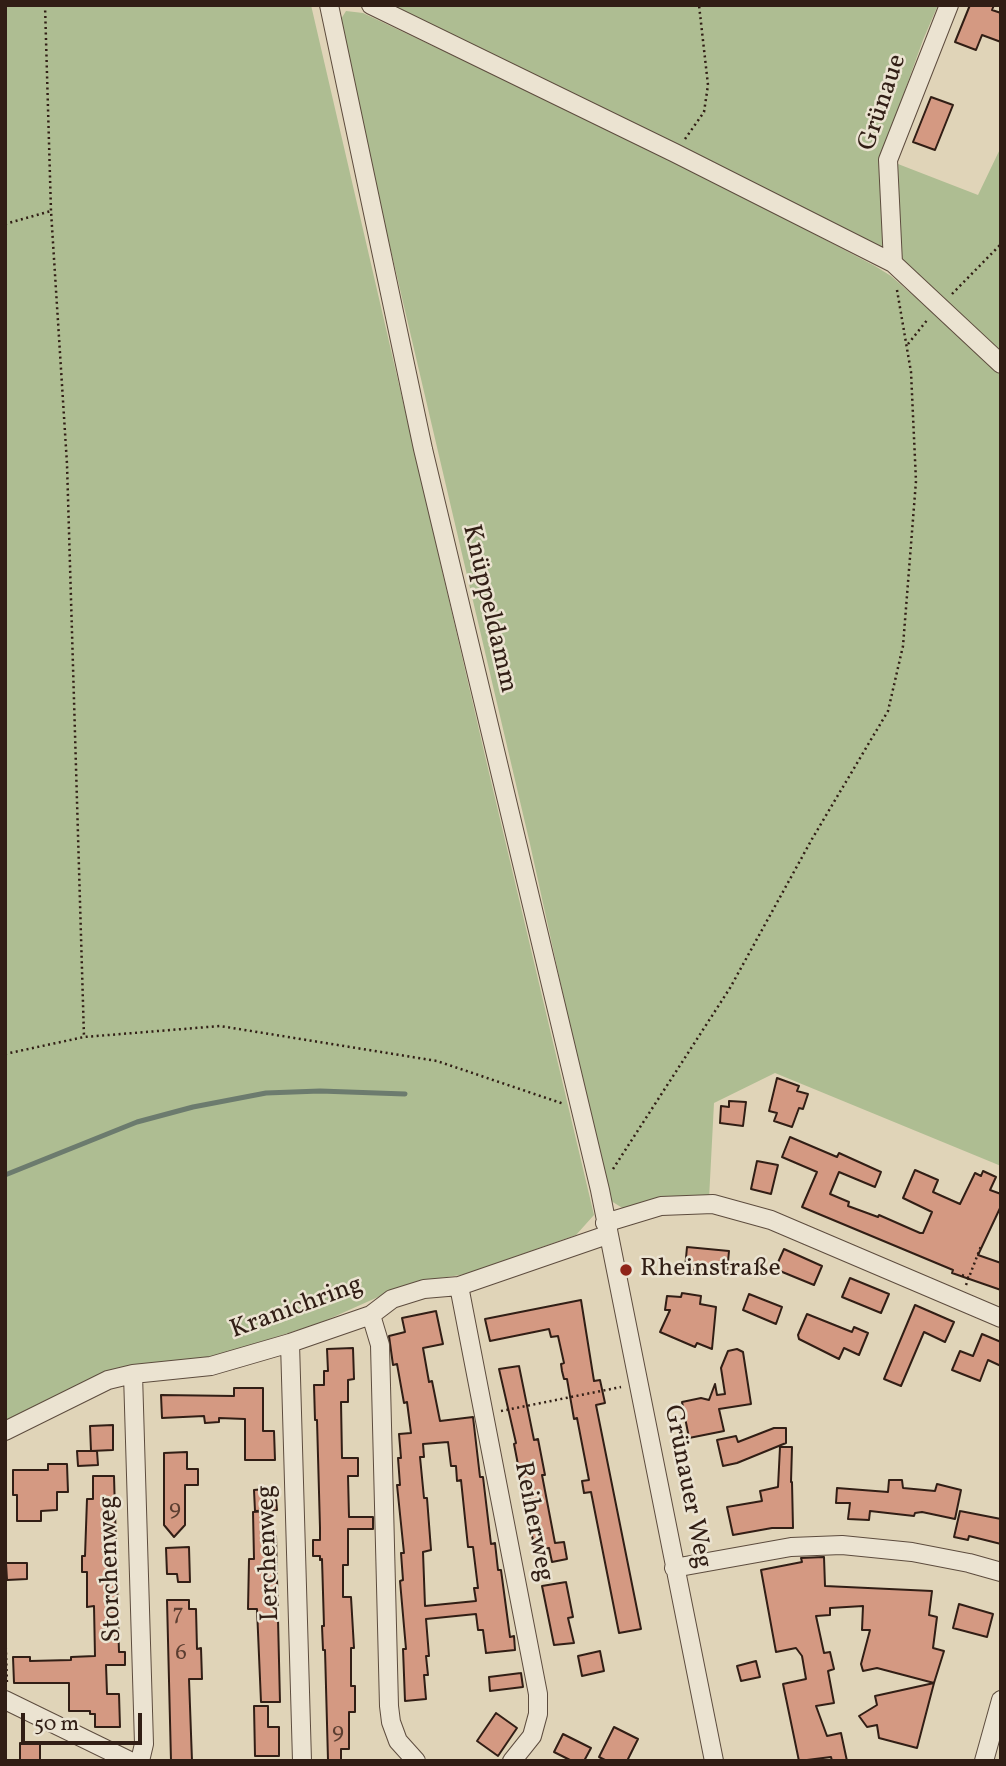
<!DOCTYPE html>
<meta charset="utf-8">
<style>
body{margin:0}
#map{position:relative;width:1006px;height:1766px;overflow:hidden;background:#e0d4b8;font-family:Vollkorn,serif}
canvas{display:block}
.frame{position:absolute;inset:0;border:7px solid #311e15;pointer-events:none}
.scale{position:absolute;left:21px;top:1713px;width:121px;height:32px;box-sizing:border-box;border:4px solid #311e15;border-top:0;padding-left:9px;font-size:21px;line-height:24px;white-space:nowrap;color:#311e15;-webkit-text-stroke:5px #ebe3d1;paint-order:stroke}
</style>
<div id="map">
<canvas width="1006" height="1766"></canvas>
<div class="frame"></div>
<div class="scale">50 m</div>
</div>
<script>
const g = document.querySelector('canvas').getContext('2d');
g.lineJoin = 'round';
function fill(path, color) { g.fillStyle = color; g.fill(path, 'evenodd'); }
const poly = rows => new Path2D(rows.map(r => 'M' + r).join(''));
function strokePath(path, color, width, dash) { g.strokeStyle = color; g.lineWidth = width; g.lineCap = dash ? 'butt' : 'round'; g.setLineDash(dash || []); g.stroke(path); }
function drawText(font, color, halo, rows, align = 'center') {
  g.font = font + ' Vollkorn,serif'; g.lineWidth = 5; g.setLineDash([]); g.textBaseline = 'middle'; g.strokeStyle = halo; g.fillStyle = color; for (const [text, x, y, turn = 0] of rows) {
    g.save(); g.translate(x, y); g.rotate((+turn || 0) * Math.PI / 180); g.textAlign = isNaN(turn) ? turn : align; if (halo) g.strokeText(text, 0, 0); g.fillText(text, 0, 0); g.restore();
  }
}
fill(poly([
 [5,5,311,5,486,760,594,1215,576,1235,466,1274,422,1281,387,1293,320,1323,206,1359,136,1366,5,1426],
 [382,5,938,5,923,40,880,160,883,249],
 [346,11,363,13,670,158,875,266,891,276,1001,372,1001,1166,775,1073,714,1103,709,1199,624,1209,608,1199,530,844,339,29,341,19],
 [1001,147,1001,352,904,266,901,258,898,164,978,195]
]), '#aebd92');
strokePath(poly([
 [5,1175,137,1122,193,1107,266,1093,320,1091,405,1094]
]), '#6c7b6e', 5);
const building = poly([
 [970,5,994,5,992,10,1001,13,1001,42,982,35,976,50,955,42,970,5],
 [931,97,953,105,935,150,913,142,931,97],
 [777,1078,799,1086,797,1091,808,1094,803,1109,799,1108,792,1127,774,1121,777,1113,769,1111,777,1078],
 [729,1101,746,1102,743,1126,720,1123,721,1106,729,1107,729,1101],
 [790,1137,837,1157,839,1153,881,1172,875,1187,839,1172,830,1194,849,1202,848,1206,878,1217,879,1215,920,1233,923,1233,932,1212,903,1198,915,1170,938,1180,933,1192,960,1204,975,1173,981,1176,983,1171,996,1177,990,1190,1001,1194,1001,1206,978,1255,1001,1263,1001,1290,952,1273,953,1270,802,1207,817,1172,782,1157,790,1137],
 [757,1161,778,1165,771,1194,751,1189,757,1161],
 [687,1247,729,1251,727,1273,685,1269,687,1247],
 [784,1249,822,1266,814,1285,775,1269,784,1249],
 [850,1278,889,1294,881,1313,842,1297,850,1278],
 [682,1293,701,1296,700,1304,716,1307,712,1349,697,1343,695,1347,660,1332,670,1310,665,1310,667,1296,681,1297,682,1293],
 [749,1294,782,1307,776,1324,743,1310,749,1294],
 [581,1300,594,1381,600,1380,605,1403,596,1405,641,1629,619,1633,591,1492,584,1493,582,1481,589,1480,577,1418,574,1419,567,1379,564,1379,562,1371,561,1364,564,1363,558,1336,551,1337,549,1329,490,1341,485,1319,581,1300],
 [915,1305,954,1322,945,1342,924,1332,901,1386,884,1379,915,1305],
 [436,1311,443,1344,423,1348,429,1382,432,1381,440,1421,473,1417,480,1477,483,1477,491,1544,495,1543,498,1570,501,1570,510,1637,514,1636,515,1650,486,1653,483,1630,478,1630,476,1614,426,1619,429,1656,426,1656,428,1675,424,1675,426,1699,405,1701,403,1649,406,1649,400,1581,403,1580,401,1553,404,1553,397,1485,400,1485,398,1458,401,1458,399,1434,411,1433,407,1402,404,1403,397,1364,393,1365,389,1336,405,1332,402,1318,436,1311],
 [448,1442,451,1466,456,1466,457,1481,461,1480,468,1547,473,1547,478,1588,474,1588,476,1601,425,1606,423,1552,431,1550,427,1498,424,1498,420,1457,424,1457,423,1444,448,1442],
 [807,1314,852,1332,854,1327,868,1333,859,1355,844,1348,839,1359,799,1339,798,1335,807,1314],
 [982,1334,1001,1342,1001,1366,988,1360,980,1381,952,1370,960,1351,973,1356,982,1334],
 [353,1348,354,1379,348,1380,348,1402,341,1402,342,1458,358,1458,358,1476,348,1476,349,1517,373,1517,373,1529,348,1529,348,1565,343,1565,343,1597,351,1597,354,1648,351,1648,351,1686,355,1686,355,1712,349,1712,349,1749,341,1749,341,1760,328,1760,325,1650,323,1650,322,1626,324,1626,322,1559,320,1560,320,1556,313,1556,313,1540,320,1540,320,1528,317,1420,315,1420,314,1385,324,1385,324,1371,328,1371,327,1349,353,1348],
 [737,1349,743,1352,751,1404,719,1409,724,1431,689,1438,682,1402,701,1398,709,1400,715,1384,717,1395,725,1394,721,1368,728,1351,737,1349],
 [519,1366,534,1440,538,1439,545,1475,542,1475,555,1543,564,1542,567,1559,552,1562,549,1548,535,1550,530,1526,536,1524,525,1479,521,1480,514,1444,516,1443,499,1369,519,1366],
 [234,1388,263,1388,263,1431,274,1431,275,1460,245,1460,245,1419,219,1418,219,1422,205,1423,204,1416,162,1418,161,1395,234,1396,234,1388],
 [113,1425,113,1450,91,1451,90,1426,113,1425],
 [774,1428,786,1428,786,1443,737,1463,723,1466,717,1440,736,1436,738,1442,774,1428],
 [780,1447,792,1447,791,1482,792,1482,793,1528,772,1528,733,1535,727,1507,762,1501,760,1491,778,1487,780,1447],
 [77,1451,97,1451,98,1465,78,1466,77,1451],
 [187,1452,187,1469,198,1469,198,1485,185,1485,185,1525,174,1537,164,1525,164,1453,187,1452],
 [48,1464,67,1464,68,1492,57,1492,57,1510,41,1511,41,1521,17,1521,17,1495,13,1495,13,1470,48,1470,48,1464],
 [93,1476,114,1476,119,1652,125,1652,125,1665,106,1665,107,1694,119,1694,120,1727,95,1727,95,1714,90,1714,90,1711,69,1711,69,1683,14,1683,13,1657,30,1657,30,1661,71,1660,71,1657,95,1656,94,1606,87,1607,87,1572,82,1572,82,1556,85,1556,87,1499,93,1499,93,1476],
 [889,1480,902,1480,903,1488,935,1491,937,1484,961,1490,955,1519,922,1512,915,1513,914,1516,870,1511,869,1520,848,1519,850,1503,836,1503,837,1488,888,1492,889,1480],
 [275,1488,277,1510,255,1511,254,1490,275,1488],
 [267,1511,268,1536,276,1536,280,1702,261,1702,257,1609,248,1609,249,1559,254,1559,253,1512,267,1511],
 [960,1511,1001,1519,1001,1544,969,1536,968,1540,954,1537,960,1511],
 [189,1547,190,1582,178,1582,177,1574,167,1574,166,1548,189,1547],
 [824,1557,825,1586,932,1591,929,1615,937,1617,933,1648,944,1651,934,1683,877,1668,863,1671,861,1664,870,1630,862,1630,863,1606,830,1608,830,1615,816,1616,824,1653,830,1652,834,1669,828,1671,834,1703,816,1706,827,1736,841,1733,847,1761,832,1761,831,1757,799,1761,783,1684,806,1679,802,1656,796,1648,776,1652,761,1570,802,1562,801,1558,824,1557],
 [6,1563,27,1563,27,1579,7,1580,6,1563],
 [566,1582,573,1617,568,1618,574,1643,554,1645,542,1586,566,1582],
 [167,1600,189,1600,189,1609,196,1609,197,1649,201,1648,202,1679,189,1679,192,1761,171,1761,167,1600],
 [959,1604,993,1614,987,1637,953,1628,959,1604],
 [600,1651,604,1671,582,1676,578,1656,600,1651],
 [756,1661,760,1677,741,1681,737,1666,756,1661],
 [521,1673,523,1687,490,1691,489,1677,521,1673],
 [934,1683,917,1748,879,1738,877,1725,867,1727,859,1716,877,1705,875,1696,934,1683],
 [254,1706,268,1706,268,1727,279,1727,279,1756,255,1756,254,1706],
 [496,1713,517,1728,498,1756,477,1741,496,1713],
 [614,1727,638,1739,627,1761,607,1761,599,1757,614,1727],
 [563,1734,591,1748,584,1761,572,1761,554,1752,563,1734],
 [20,1743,40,1743,40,1761,20,1761,20,1743]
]);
fill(building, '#d49982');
strokePath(building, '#311e15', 2);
const minor = poly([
 [329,5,423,449,600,1190,714,1761],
 [371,5,675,153,893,263,1001,364],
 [893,263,888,160,949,5],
 [605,1223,661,1206,713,1204,771,1220,1001,1318],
 [459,1286,538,1694,538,1714,532,1736,512,1761],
 [371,1315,380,1345,389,1706,391,1722,398,1741,416,1761],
 [290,1343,302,1761],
 [133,1374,144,1744,140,1761],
 [5,1431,108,1380,133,1374,211,1366,290,1343,371,1315,392,1299,424,1289,459,1286,607,1235],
 [674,1568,791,1547,842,1545,912,1552,969,1563,1001,1572],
 [5,1700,130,1761],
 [984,1761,1001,1700]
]);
strokePath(minor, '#5d4c3e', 20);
strokePath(poly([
 [45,5,51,211,67,464,84,1037],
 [685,139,704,112,708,85,699,5],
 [5,224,51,211],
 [952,294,1001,244],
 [908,344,928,319],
 [5,1054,84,1037,220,1026,437,1061,564,1104],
 [613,1169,730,988,812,839,888,711,903,646,916,481,911,372,897,290],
 [962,1275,969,1278],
 [966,1285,981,1246],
 [501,1411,621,1387],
 [5,1625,7,1684]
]), '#311e15', 2.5, [2, 3.5]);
strokePath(minor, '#ebe3d1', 18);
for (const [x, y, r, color] of [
 [626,1270,7,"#8f2418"]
]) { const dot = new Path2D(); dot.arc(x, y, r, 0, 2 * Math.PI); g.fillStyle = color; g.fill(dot); strokePath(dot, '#ebe3d1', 2.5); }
drawText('23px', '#5a3d30', null, [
 ["9",175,1511],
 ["7",178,1616],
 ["6",181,1655],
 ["9",338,1734]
]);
drawText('26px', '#311e15', '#ebe3d1', [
 ["Grünaue",884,103,-71],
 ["Knüppeldamm",488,609,77],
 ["Kranichring",297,1309,-20],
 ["Grünauer Weg",686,1487,79],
 ["Reiherweg",532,1522,79],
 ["Lerchenweg",270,1553,-92],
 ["Storchenweg",112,1569,-92]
]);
drawText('26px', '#311e15', '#ebe3d1', [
 ["Rheinstraße",640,1270]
], 'left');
</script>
